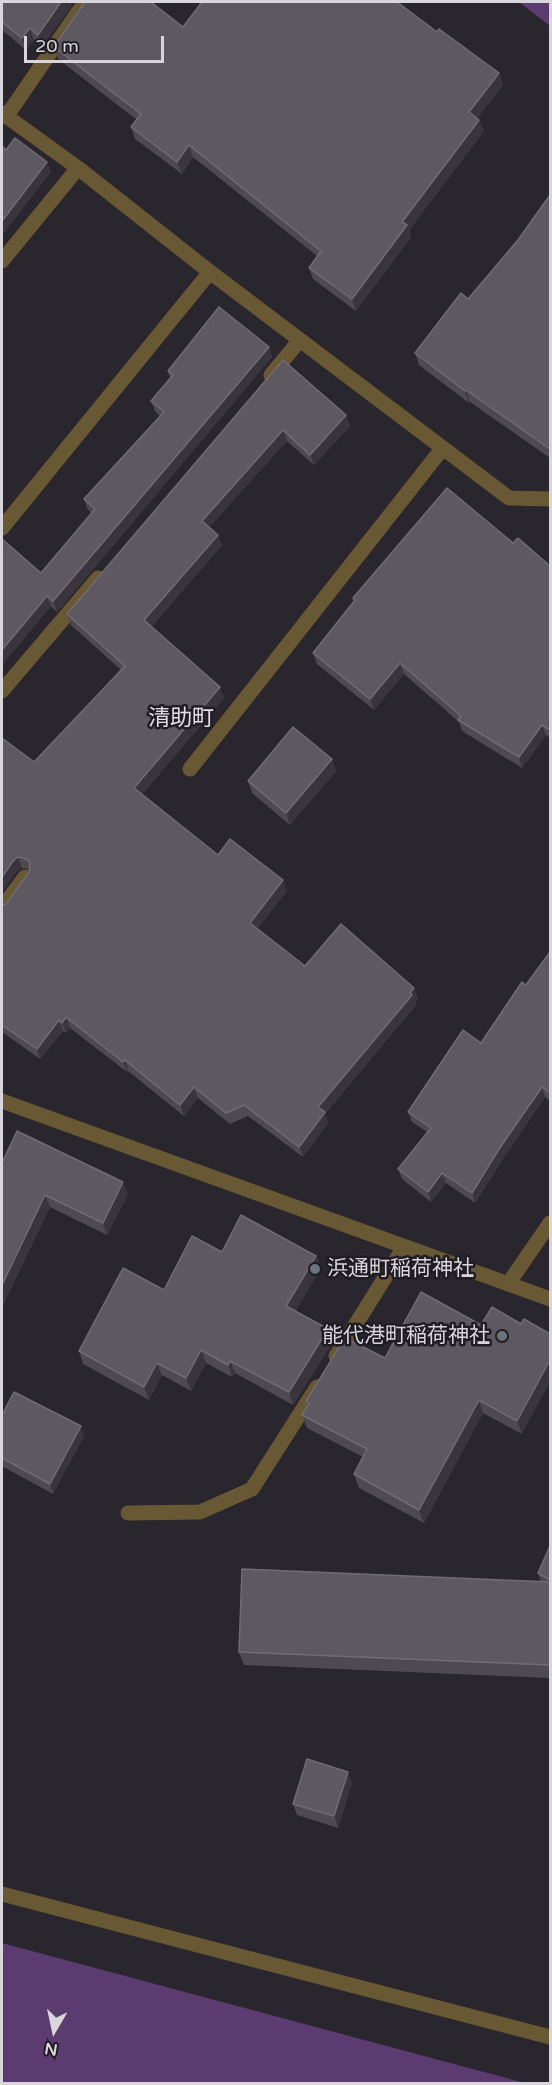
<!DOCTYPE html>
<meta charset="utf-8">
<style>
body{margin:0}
#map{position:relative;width:552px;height:2085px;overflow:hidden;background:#2a262d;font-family:"Varela Round",sans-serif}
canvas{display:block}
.frame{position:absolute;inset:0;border:3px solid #d8d5db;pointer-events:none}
.north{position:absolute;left:24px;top:2001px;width:60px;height:60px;-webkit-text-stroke:4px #201c24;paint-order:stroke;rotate:189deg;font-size:16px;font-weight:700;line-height:24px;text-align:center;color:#d8d5db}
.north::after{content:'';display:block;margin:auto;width:21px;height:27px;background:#d8d5db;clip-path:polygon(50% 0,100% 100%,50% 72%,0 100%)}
.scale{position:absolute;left:24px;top:36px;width:140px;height:27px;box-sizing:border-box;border:3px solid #d8d5db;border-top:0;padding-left:8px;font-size:18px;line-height:21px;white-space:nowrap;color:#d8d5db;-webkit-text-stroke:4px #201c24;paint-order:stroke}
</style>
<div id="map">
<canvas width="552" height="2085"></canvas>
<div class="frame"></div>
<div class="north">N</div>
<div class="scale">20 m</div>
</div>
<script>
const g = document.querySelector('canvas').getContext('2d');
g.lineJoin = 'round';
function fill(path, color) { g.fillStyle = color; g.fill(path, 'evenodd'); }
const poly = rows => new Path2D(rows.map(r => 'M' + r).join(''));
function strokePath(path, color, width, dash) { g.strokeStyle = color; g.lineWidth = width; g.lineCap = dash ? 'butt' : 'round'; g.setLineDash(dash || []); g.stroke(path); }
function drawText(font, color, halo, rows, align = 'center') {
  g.font = font + ' "Varela Round","Noto Sans JP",sans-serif'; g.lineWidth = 5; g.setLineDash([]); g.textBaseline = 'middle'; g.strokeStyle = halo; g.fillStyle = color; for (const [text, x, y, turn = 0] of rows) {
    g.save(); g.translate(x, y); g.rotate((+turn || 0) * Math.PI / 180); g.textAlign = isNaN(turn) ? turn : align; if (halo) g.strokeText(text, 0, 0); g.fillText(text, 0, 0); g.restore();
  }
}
fill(poly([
 [519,2,550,2,550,26],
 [2,1943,525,2083,2,2083]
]), '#5c3b71');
strokePath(poly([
 [2,113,78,168,210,272,509,498,550,499],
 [6,117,85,2],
 [2,261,78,168],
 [271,375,300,340],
 [2,528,210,272],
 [2,691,98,578],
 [190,769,442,449],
 [2,908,25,877],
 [2,1101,550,1299],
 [508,1284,550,1223],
 [336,1356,404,1247],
 [128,1513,200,1512,252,1489,317,1387],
 [2,1894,550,2037]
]), '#685834', 15);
fill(poly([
 [2,2,74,2,42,47,34,40,26,50,2,30],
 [183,27,437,32,499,73,503,85,477,118,479,120,484,131,409,230,411,237,356,311,313,279,309,268,317,256,193,157,182,174,135,139,131,127,137,120,58,59,54,47],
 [550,195,550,458,470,402,469,403,419,365,415,353,468,299,518,240],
 [269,347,272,357,57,612,51,606,2,665,41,573,92,513,88,510,84,499,160,416,155,411,151,401,170,378,168,371],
 [283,360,346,415,350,426,314,465,287,441,209,527,222,545,151,627,220,687,224,698,142,794,218,855,287,891,257,929,305,966,418,998,415,1002,416,1005,325,1114,328,1123,303,1157,248,1116,230,1124,198,1098,184,1116,128,1071,127,1072,70,1028,66,1033,63,1031,40,1059,2,1032,2,905,6,904,29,872,30,869,22,868,17,871,2,892,2,738,34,762,121,670,71,625,67,614],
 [513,543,550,566,550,738,546,735,522,768,462,731,459,722,404,674,374,710,317,664,313,653,354,601,353,598],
 [332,759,336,771,290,825,252,793,248,781],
 [550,952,550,1101,545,1097,503,1159,475,1203,446,1183,431,1202,402,1179,398,1169,427,1132,412,1122,408,1112,481,1043],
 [2,1163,128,1194,107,1235,50,1207,2,1307],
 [222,1252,316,1256,321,1268,295,1311,333,1342,293,1405,235,1373,232,1377,206,1363,191,1391,162,1375,149,1400,83,1364,79,1351,164,1290],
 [492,1307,522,1434,483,1413,424,1523,359,1488,354,1474,363,1457,307,1428,302,1415,307,1405,306,1401,385,1358,481,1325],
 [2,1415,84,1436,53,1494,2,1466],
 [550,1546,550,1678,244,1665,239,1652,541,1582,538,1573],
 [352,1783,338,1828,297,1815,293,1804]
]), '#4f4a51');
fill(poly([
 [61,2,74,2,42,47,38,35],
 [30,28,34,40,26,50,22,38],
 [499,73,503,85,473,124,469,112],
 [479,120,484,131,409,230,411,237,356,311,352,299,402,222],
 [189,145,193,157,182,174,177,162],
 [47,162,51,172,2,236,2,221],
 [269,347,272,357,57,612,53,601],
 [466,390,470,402,469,403,465,391],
 [346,415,350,426,314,465,310,455],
 [283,430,287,441,206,531,202,521],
 [218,535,222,545,147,631,144,620],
 [47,596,51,606,2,665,2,650],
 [400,663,404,674,374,710,370,699],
 [220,687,224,698,138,798,134,788],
 [542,725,546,735,522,768,519,757],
 [332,759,336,771,290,825,286,813],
 [18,857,22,868,17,871,2,892,2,877,13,861],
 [283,880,287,891,254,933,250,923],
 [414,988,418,998,415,1002,416,1005,325,1114,328,1123,303,1157,299,1147,318,1107],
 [66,1017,70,1028,66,1033,62,1023],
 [59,1020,63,1031,40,1059,37,1049],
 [125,1060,128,1071,127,1072,123,1062],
 [194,1087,198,1098,184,1116,180,1105],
 [542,1087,545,1097,503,1159,475,1203,472,1193,499,1149],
 [442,1173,446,1183,431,1202,428,1192],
 [123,1182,128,1194,107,1235,103,1223],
 [45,1195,50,1207,2,1307,2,1285],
 [316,1256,321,1268,291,1319,286,1306],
 [328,1329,333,1342,293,1405,289,1392],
 [201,1350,206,1363,191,1391,186,1378],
 [550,1360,550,1382,522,1434,517,1421],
 [230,1361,235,1373,232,1377,228,1365],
 [157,1363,162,1375,149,1400,144,1387],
 [479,1400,483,1413,424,1523,419,1510],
 [81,1426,84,1436,53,1494,50,1484],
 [348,1772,352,1783,338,1828,334,1816]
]), '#3a353d');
const building = poly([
 [2,2,61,2,38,35,30,28,22,38,2,22,2,2],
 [85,2,151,2,183,27,202,2,397,2,437,32,439,29,499,73,469,112,479,120,402,222,407,225,352,299,309,268,321,251,189,145,177,162,131,127,141,114,54,47,85,2],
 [15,138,47,162,2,221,2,146,6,150,15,138],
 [550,195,550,449,466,390,465,391,415,353,461,293,468,299,518,240,550,195],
 [219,307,269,347,53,601,47,596,2,650,2,539,41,573,95,509,84,499,164,412,151,401,173,375,168,371,219,307],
 [283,360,346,415,310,455,283,430,202,521,218,535,144,620,220,687,134,788,218,855,230,839,283,880,250,923,305,966,341,924,414,988,410,993,412,995,318,1107,325,1112,299,1147,244,1105,226,1113,194,1087,180,1105,125,1060,123,1062,66,1017,62,1023,59,1020,37,1049,2,1025,2,905,6,904,29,872,30,863,27,859,18,857,13,861,2,877,2,738,34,762,125,666,67,614,283,360],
 [447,488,513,543,518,538,550,566,550,730,542,725,519,757,458,720,461,716,400,663,370,699,313,653,355,600,353,598,447,488],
 [293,727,332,759,286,813,248,781,293,727],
 [550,952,550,1093,542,1087,499,1149,472,1193,442,1173,428,1192,398,1169,431,1128,408,1112,463,1030,481,1043,522,982,526,985,550,952],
 [17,1131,123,1182,103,1223,45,1195,2,1285,2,1163,17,1131],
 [241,1215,316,1256,286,1306,328,1329,289,1392,230,1361,228,1365,201,1350,186,1378,157,1363,144,1387,79,1351,123,1268,164,1290,192,1236,222,1252,241,1215],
 [421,1292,481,1325,492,1307,521,1324,524,1319,550,1334,550,1360,517,1421,479,1400,419,1510,354,1474,367,1449,302,1415,309,1403,306,1401,345,1338,385,1358,421,1292],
 [14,1392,81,1426,50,1484,2,1458,2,1415,14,1392],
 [550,1546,550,1580,538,1573,550,1546],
 [242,1569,550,1582,550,1665,239,1652,242,1569],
 [307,1759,348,1772,334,1816,293,1804,307,1759]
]);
fill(building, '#5e5860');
strokePath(building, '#716c73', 1.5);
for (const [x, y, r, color] of [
 [315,1269,6,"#6b7280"],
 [502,1336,6,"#6b7280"]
]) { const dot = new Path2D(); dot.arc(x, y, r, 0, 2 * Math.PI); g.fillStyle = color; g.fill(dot); strokePath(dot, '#201c24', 2); }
drawText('21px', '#d8d5db', '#201c24', [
 ["浜通町稲荷神社",327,1269],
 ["能代港町稲荷神社",490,1336,"right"]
], 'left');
drawText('22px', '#e4dee9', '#201c24', [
 ["清助町",181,719]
]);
</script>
